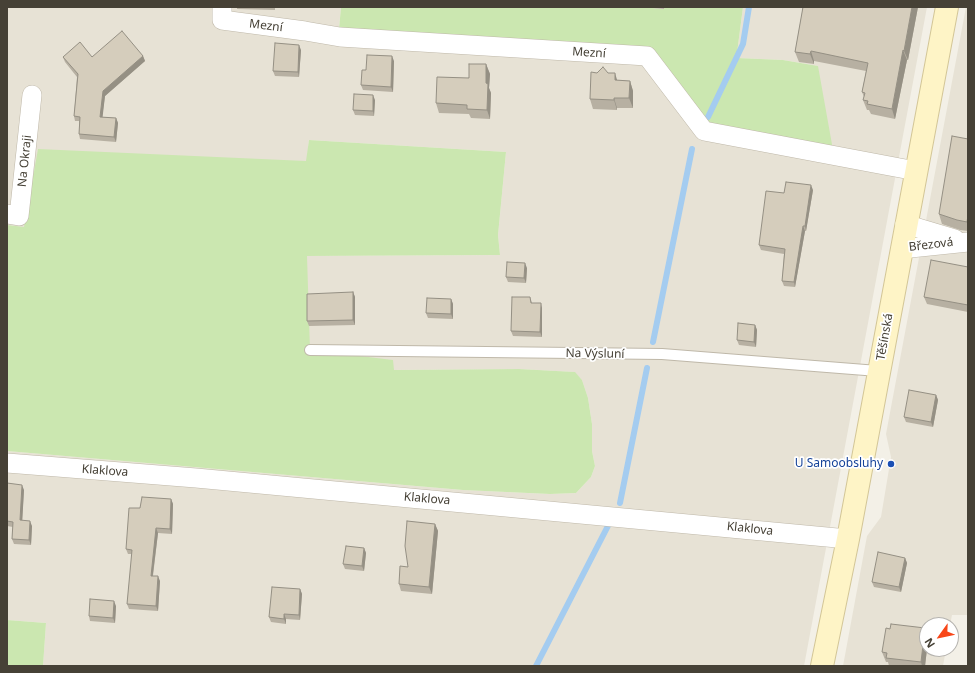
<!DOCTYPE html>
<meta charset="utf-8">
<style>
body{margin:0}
#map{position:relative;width:975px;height:673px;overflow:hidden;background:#f3f0e7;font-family:"Noto Sans",sans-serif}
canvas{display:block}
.frame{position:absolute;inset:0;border:8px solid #464136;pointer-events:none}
.north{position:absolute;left:919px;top:617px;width:40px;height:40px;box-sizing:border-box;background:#fff;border:1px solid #b5b3af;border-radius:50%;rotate:237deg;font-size:11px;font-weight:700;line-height:16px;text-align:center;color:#464136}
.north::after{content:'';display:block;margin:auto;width:14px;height:18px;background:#f84719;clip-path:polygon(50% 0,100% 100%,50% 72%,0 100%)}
</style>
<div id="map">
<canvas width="975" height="673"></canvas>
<div class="frame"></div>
<div class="north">N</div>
</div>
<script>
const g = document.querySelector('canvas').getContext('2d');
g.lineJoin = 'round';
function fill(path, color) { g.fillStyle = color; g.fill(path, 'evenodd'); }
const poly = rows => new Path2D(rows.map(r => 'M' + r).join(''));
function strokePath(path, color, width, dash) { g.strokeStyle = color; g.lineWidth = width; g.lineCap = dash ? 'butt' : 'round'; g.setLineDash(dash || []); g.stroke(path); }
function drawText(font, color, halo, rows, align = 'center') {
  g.font = font + ' "Noto Sans",sans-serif'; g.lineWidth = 3.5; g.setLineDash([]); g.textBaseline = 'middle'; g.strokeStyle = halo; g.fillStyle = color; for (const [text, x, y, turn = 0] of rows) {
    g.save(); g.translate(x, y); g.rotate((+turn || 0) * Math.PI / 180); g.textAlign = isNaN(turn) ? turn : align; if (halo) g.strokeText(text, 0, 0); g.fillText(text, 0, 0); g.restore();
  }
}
fill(poly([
 [7,7,341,7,339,28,818,66,783,60,737,58,737,53,743,7,927,7,804,666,43,666,46,623,7,620,7,451,463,490,550,494,576,493,591,477,595,466,592,451,592,424,588,398,582,380,574,372,519,369,393,370,393,360,305,358,307,256,500,255,498,235,506,152,309,140,307,161,30,229,7,225],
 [966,7,968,7,968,615,952,615,950,625,927,625,927,649,946,649,943,666,843,666,867,536,881,517,891,457,886,434]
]), '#e7e2d5');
fill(poly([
 [341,7,641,7,664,9,664,7,743,7,737,53,737,58,783,60,818,66,833,150,701,125,650,52,339,29],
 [309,140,506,152,498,235,500,255,307,256,310,350,393,360,394,370,519,369,575,372,582,380,588,398,592,424,592,451,595,466,591,477,576,493,550,494,463,490,7,451,7,225,24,227,38,149,306,161],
 [7,620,46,623,43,666,7,666]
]), '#cbe7b0');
strokePath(poly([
 [708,117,743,44,749,7],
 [653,342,692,149],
 [620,503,647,368],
 [536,666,611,520]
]), '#a4ccf0', 6);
const service = poly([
 [310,350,662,354,878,371]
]);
const minor = poly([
 [222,7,222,20,305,31,340,37,647,56,704,131,916,171],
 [7,214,19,216,32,95],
 [905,224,955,239],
 [901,249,968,242],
 [7,463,196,478,848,539]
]);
const secondary = poly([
 [822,666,848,539,947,7]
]);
strokePath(service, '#bfb8a9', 12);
strokePath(minor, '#bfb8a9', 20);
strokePath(secondary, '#d3c697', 24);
strokePath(service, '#fff', 10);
strokePath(minor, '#fff', 19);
strokePath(secondary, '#fef4c6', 22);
fill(poly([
 [237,7,275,7,275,10,237,9],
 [641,7,664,7,664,9],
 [803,7,918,7,908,60,907,60,895,119,871,114,869,110,867,110,863,100,864,97,862,92,866,71,814,61,814,64,799,62,795,52],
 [301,50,299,77,275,76,273,71],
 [143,56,145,61,105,96,102,117,116,118,118,123,116,142,80,139,79,134,79,121,75,121,74,116,77,77,65,62,63,57],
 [394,61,393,92,363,90,361,85,366,70],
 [486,64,490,74,489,88,491,93,490,119,471,118,469,114,439,113,436,103],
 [608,73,617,80,630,81,633,91,633,108,617,108,617,110,593,109,590,99],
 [375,100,374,116,355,115,353,110],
 [968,139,968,231,960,230,942,224,939,214],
 [813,190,806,231,805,231,795,287,784,286,782,281,784,254,761,250,759,245,784,193],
 [968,267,968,312,927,304,924,297],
 [527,268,526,283,508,282,506,277],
 [353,292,355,297,355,325,309,326,307,321],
 [530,297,532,303,542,308,542,337,513,336,511,331],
 [451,299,453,304,453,319,428,318,426,313],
 [755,325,757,330,756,347,739,345,737,340],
 [936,395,938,400,933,427,906,422,904,417],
 [7,483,24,490,22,520,32,526,31,545,14,544,12,539,13,527,7,526],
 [171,499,173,504,172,534,158,533,153,576,160,581,158,611,129,609,127,604,132,554,128,554,126,549,140,508],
 [435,524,438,531,432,594,401,591,399,584,408,567],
 [364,548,366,553,364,571,345,569,343,564],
 [905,558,907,563,901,592,874,587,872,582],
 [300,589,302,594,300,620,286,619,286,624,271,622,269,617],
 [116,606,115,623,90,621,89,616],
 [925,628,927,633,927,649,925,666,889,666,888,662,886,662,882,652,890,629]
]), '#b7b0a2');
fill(poly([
 [912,7,918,7,908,60,904,51],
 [299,45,301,50,299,77,298,72],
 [903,50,907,60,895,119,892,109],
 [811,51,814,61,814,64,810,54],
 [143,56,145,61,105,96,102,122,100,117,103,91],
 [392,56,394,61,393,92,391,87],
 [486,64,490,74,489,88,491,93,490,119,487,110,486,83],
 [615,73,618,83,615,80],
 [630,81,633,91,633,108,629,98],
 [373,95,375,100,374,116,373,111],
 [614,98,617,108,617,110,614,100],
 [116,118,118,123,116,142,114,137],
 [811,185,813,190,806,231,805,226],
 [803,226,805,231,795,287,794,282],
 [525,263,527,268,526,283,524,278],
 [353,292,355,297,355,325,353,320],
 [451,299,453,304,453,319,451,314],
 [541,303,542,308,542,337,540,332],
 [755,325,757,330,756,347,754,342],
 [936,395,938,400,933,427,931,422],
 [22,485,24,490,22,525,20,520],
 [171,499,173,504,172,534,170,529],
 [30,521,32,526,31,545,29,540],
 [435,524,438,531,432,594,429,587],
 [156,528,158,533,152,581,151,576],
 [364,548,366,553,364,571,362,566],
 [905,558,907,563,901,592,899,587],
 [158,576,160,581,158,611,156,606],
 [300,589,302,594,300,620,299,615],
 [114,601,116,606,115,623,113,618],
 [284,614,286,619,286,624,284,619],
 [925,628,927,633,927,649,925,666,922,666,921,662]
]), '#959084');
const building = poly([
 [803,7,912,7,904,51,903,50,892,109,867,104,868,101,863,100,865,93,862,92,868,63,811,51,810,54,795,52,803,7],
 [122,31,143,56,103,91,100,117,116,118,114,137,79,134,80,117,74,116,78,74,63,57,80,42,92,57,122,31],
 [275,43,299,45,298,72,273,71,275,43],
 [367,55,392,56,391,87,361,85,362,70,366,70,367,55],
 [469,64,486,64,486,83,488,84,487,110,467,109,467,105,436,103,437,77,469,78,469,64],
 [603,67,608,73,615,73,615,80,630,81,629,98,614,98,614,100,590,99,591,72,597,73,603,67],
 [354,94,373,95,373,111,353,110,354,94],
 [952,136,968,139,968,215,967,222,957,220,939,214,952,136],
 [786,182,811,185,805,226,803,226,794,282,782,281,785,249,759,245,766,191,784,193,786,182],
 [931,260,968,267,968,305,924,297,931,260],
 [507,262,525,263,524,278,506,277,507,262],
 [353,292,353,320,307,321,307,294,353,292],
 [512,297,530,297,531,303,541,303,540,332,511,331,512,297],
 [427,298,451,299,451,314,426,313,427,298],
 [738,323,755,325,754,342,737,340,738,323],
 [909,390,936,395,931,422,904,417,909,390],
 [7,483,22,485,20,520,30,521,29,540,12,539,13,522,7,521,7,483],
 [142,497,171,499,170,529,156,528,151,576,158,576,156,606,127,604,132,550,126,549,129,508,140,508,142,497],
 [407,521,435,524,429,587,399,584,400,566,408,567,405,546,407,521],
 [346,546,364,548,362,566,343,564,346,546],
 [878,552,905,558,899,587,872,582,878,552],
 [272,587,300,589,299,615,284,614,284,619,269,617,272,587],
 [90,599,114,601,113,618,89,616,90,599],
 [891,624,925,628,921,662,886,658,887,653,882,652,886,628,890,629,891,624]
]);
fill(building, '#d5cdbc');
strokePath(building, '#959084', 1);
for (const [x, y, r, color] of [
 [891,464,4,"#1a4fb4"]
]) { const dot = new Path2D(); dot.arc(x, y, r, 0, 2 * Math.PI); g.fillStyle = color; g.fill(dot); strokePath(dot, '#fff', 1.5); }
drawText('12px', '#464136', '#fff', [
 ["Mezní",266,26,7],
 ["Mezní",589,53,4],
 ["Na Okraji",25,161,-84],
 ["Březová",931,245,-7],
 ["Těšínská",885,337,-80],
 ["Na Výsluní",595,354,1],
 ["Klaklova",105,471,4],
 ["Klaklova",427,499,5],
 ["Klaklova",750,529,6]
]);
drawText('12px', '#164399', '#fff', [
 ["U Samoobsluhy",883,464]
], 'right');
</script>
